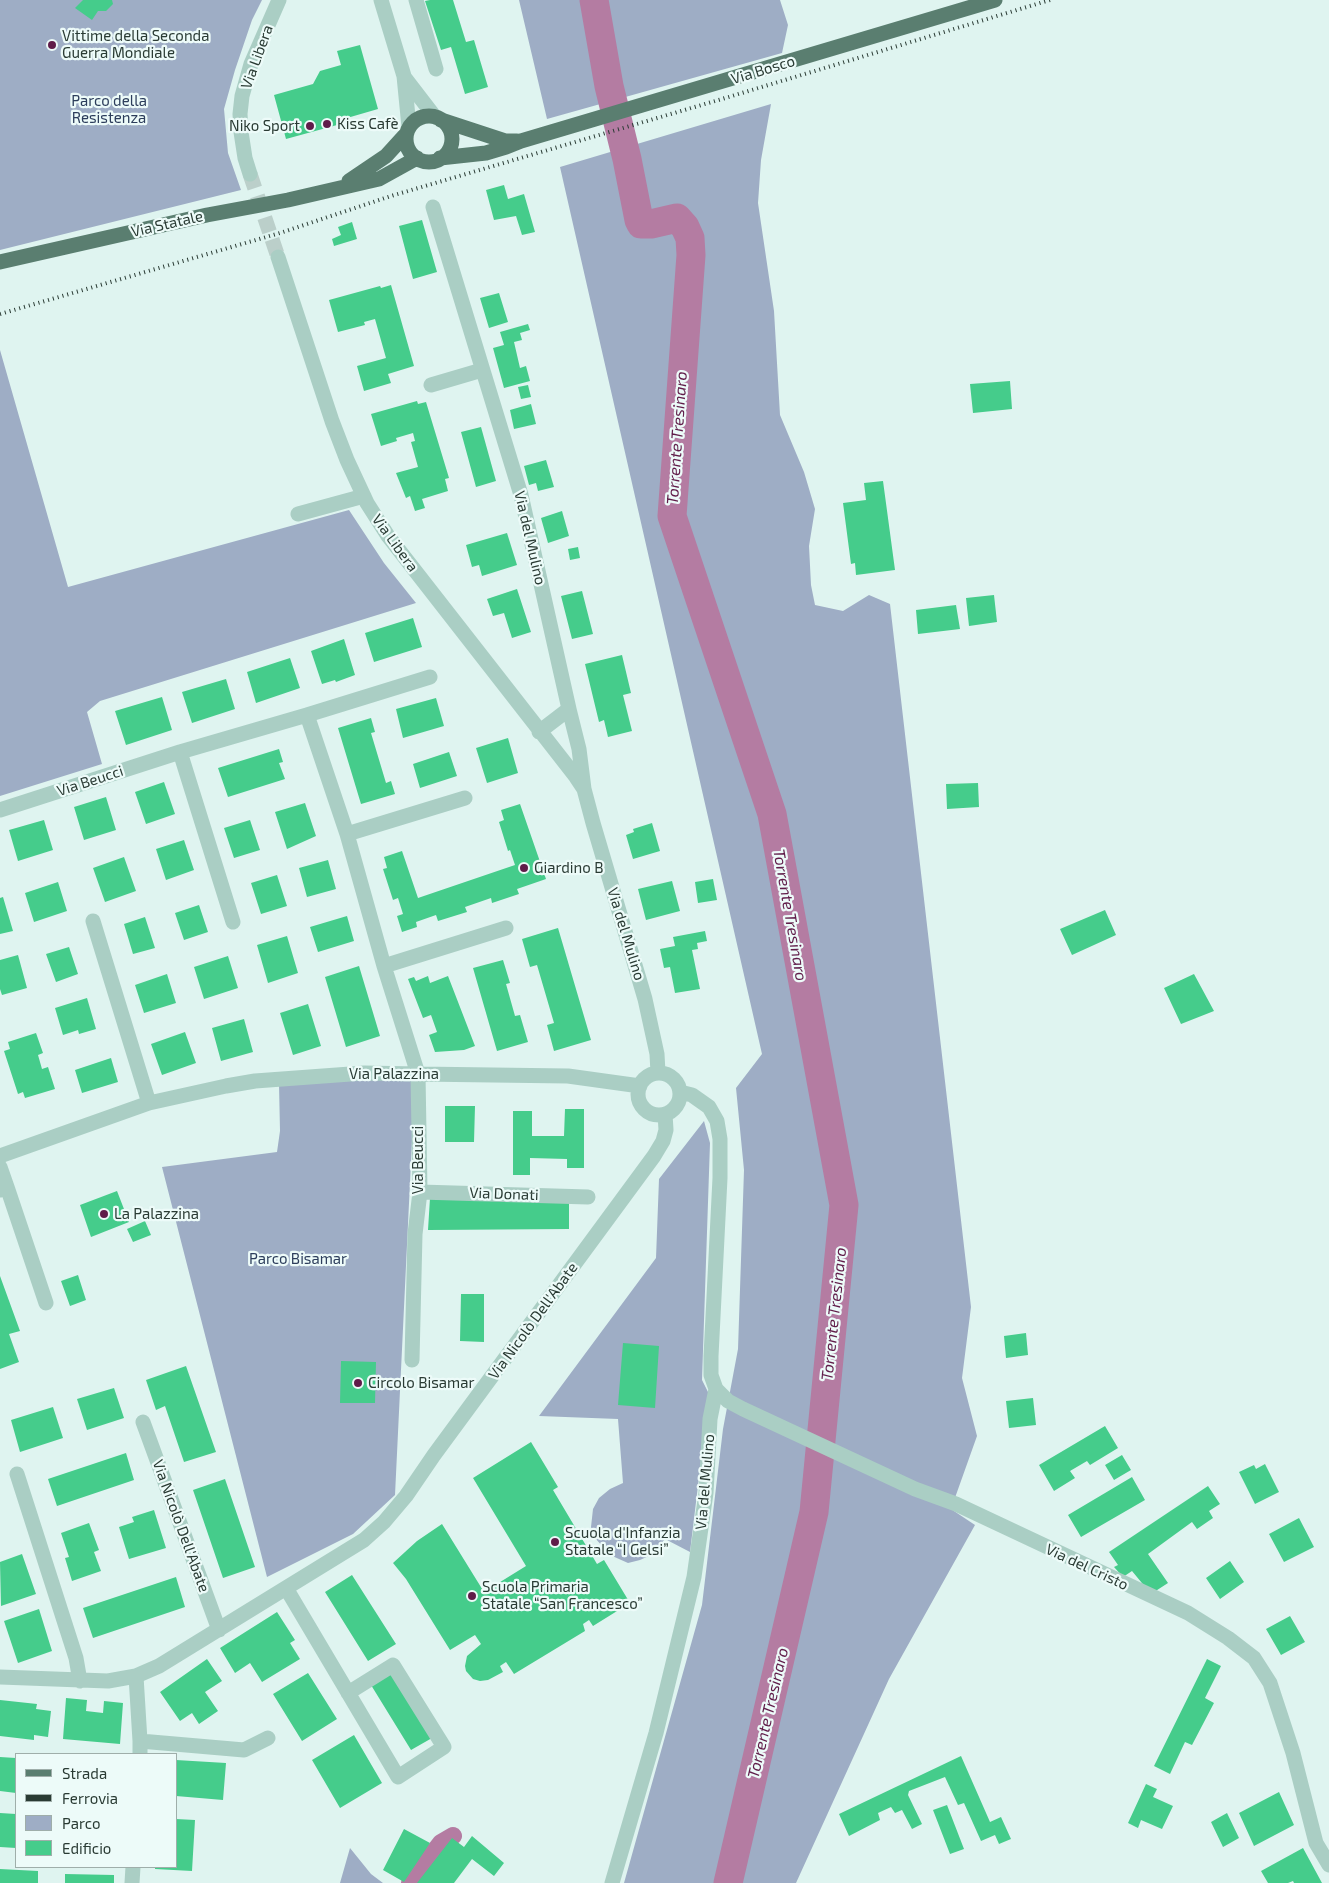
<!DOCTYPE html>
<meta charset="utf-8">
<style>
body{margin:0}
#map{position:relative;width:1329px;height:1883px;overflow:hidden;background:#dff4f0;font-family:"Exo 2",sans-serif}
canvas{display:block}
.legend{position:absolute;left:15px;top:1753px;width:162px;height:115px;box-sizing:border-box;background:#edfbf9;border:1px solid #9faeaa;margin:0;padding:6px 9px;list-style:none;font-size:15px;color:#2a3b34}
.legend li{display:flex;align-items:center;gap:10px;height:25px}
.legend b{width:25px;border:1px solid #9faeaa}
</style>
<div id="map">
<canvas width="1329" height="1883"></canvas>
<ul class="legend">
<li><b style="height:6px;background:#5a7e70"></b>Strada</li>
<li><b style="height:6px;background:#2a3b34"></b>Ferrovia</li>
<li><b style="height:14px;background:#9eadc5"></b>Parco</li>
<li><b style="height:14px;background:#45cc8b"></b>Edificio</li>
</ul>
</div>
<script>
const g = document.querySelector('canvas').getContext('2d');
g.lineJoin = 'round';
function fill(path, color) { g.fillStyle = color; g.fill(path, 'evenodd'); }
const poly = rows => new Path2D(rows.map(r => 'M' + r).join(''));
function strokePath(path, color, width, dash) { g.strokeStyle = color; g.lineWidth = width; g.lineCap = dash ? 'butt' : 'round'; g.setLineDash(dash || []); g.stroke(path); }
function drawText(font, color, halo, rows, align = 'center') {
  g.font = font + ' "Exo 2",sans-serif'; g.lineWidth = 4.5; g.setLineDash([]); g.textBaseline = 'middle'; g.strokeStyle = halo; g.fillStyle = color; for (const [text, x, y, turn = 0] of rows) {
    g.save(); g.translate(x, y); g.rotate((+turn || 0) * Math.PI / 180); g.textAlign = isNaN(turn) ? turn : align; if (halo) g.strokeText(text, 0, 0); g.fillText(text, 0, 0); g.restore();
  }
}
fill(poly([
 [0,0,262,0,252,20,235,70,224,109,228,153,241,190,0,250],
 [519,0,780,0,788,25,782,53,547,119],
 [771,104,761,160,758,203,774,311,780,415,804,472,815,509,809,546,811,585,815,605,843,611,869,595,890,604,971,1307,962,1378,977,1436,951,1509,975,1525,889,1679,796,1883,624,1883,702,1605,723,1429,738,1349,744,1170,736,1088,762,1054,560,167],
 [0,350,68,587,349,510,384,563,416,603,100,701,87,712,102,764,0,796],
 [415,1078,395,1495,353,1534,267,1577,162,1167,277,1152,280,1131,279,1084],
 [704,1121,710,1143,702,1380,709,1394,690,1552,665,1539,653,1554,640,1560,628,1563,610,1555,595,1538,591,1527,593,1509,599,1498,610,1489,623,1483,618,1419,539,1416,656,1258,659,1179],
 [350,1848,371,1874,383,1883,340,1883]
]), '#9eadc5');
strokePath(poly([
 [410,1883,441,1843,453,1836]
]), '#b47ca2', 18);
strokePath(poly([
 [594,0,609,86,627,159,639,220,641,224,651,224,677,218,685,227,690,238,691,255,672,516,772,814,844,1205,814,1512,728,1883]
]), '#b47ca2', 29);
fill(poly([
 [83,0,112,0,113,4,106,11,98,11,92,20,75,8],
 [430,0,453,0,466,42,474,40,488,87,465,94,451,47,441,50,425,1],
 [360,45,378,109,347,118,348,122,286,139,274,95,313,84,320,71,341,65,337,51],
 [504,185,508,199,524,194,535,232,522,235,516,216,494,220,486,190],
 [422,220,437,272,413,279,399,226],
 [352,222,357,239,334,246,332,239,341,235,338,227],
 [391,285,414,366,388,374,391,383,364,391,357,366,386,358,375,319,364,322,365,325,338,332,329,300,380,286,381,288],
 [499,293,508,322,489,328,480,298],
 [528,324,530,330,520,333,522,340,514,342,520,368,526,366,530,381,504,388,493,348,504,345,500,332],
 [1010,381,1012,409,973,413,970,384],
 [528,385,531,397,521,399,518,387],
 [417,401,418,404,426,402,449,478,445,479,448,491,422,499,425,508,415,511,410,496,406,498,396,473,418,467,411,442,415,441,413,433,396,438,397,441,381,446,371,414],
 [531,404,536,424,514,429,510,410],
 [481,427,496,481,476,487,461,432],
 [546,460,554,487,538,491,536,483,529,485,524,466],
 [883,481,895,570,856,575,855,563,851,564,843,503,866,500,864,483],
 [562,511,569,536,548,543,541,518],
 [507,533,517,565,482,576,479,565,472,567,466,545],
 [578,547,580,558,570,560,568,549],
 [517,589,531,632,512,638,504,613,493,616,487,599],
 [582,591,593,634,572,639,561,596],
 [994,595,997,622,969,626,966,598],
 [956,605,960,629,918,634,916,610],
 [413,618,422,647,374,662,365,633],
 [344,639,355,675,336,682,335,680,322,684,311,651],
 [622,655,631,693,623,695,632,731,608,737,604,720,599,722,585,664],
 [290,658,300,688,256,703,247,672],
 [226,679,235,709,192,723,182,692],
 [162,697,172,730,126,745,115,711],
 [436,698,444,726,403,738,396,709],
 [371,718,375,732,371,733,386,783,391,781,395,794,361,804,338,728],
 [508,738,518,773,487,783,476,748],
 [279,749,283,762,279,763,285,779,228,797,218,768],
 [449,752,457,776,420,788,413,764],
 [164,782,175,814,146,824,135,792],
 [978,783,979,807,947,809,946,784],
 [106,797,116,830,84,840,74,807],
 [305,803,316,836,287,849,275,812],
 [520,804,546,879,517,889,519,894,492,903,491,898,465,907,467,912,438,921,436,915,416,922,417,927,402,932,397,916,403,914,398,898,393,900,383,869,387,868,384,857,402,851,418,898,515,865,510,850,508,851,499,822,504,820,501,810],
 [44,820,53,850,18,861,9,830],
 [250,820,260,850,234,858,224,828],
 [652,823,660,851,633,859,626,835,634,832,633,829],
 [184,840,194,870,166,880,156,849],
 [124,857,136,891,105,902,93,868],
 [328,860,336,889,307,897,299,868],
 [277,875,287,906,261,914,251,883],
 [713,879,717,900,698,903,695,882],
 [672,881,680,911,646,920,638,889],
 [58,882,67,911,34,922,25,893],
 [3,897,13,931,0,934,0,898],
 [199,905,208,932,184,940,175,913],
 [1105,910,1116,935,1072,955,1060,929],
 [347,916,354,941,318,952,310,927],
 [145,917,155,948,133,954,124,924],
 [558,928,591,1040,554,1051,547,1025,554,1023,537,965,530,967,522,939],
 [705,931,707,941,697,943,698,949,692,950,700,989,675,993,670,967,664,968,660,949,675,946,673,937],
 [287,936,298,973,268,983,257,945],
 [69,947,78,974,56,982,46,954],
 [18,955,27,988,2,995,0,989,0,960],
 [228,956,238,988,204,999,194,967],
 [503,960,510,983,506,984,515,1016,520,1015,528,1042,497,1051,473,968],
 [359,966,380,1036,346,1047,325,977],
 [167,974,176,1003,144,1013,135,985],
 [1194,974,1214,1011,1181,1024,1164,988],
 [428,976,430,983,448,976,475,1046,464,1050,435,1052,429,1035,437,1032,431,1015,423,1018,408,979,414,977,416,981],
 [87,998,96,1029,79,1034,78,1030,63,1035,55,1008],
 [308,1004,321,1046,293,1055,280,1013],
 [244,1019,253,1052,221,1061,212,1028],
 [185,1032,196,1063,162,1075,151,1044],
 [36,1033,43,1053,38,1055,42,1069,48,1067,55,1089,25,1098,23,1092,18,1094,4,1051,10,1049,8,1042],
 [111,1058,118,1082,82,1093,75,1070],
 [445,1106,475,1106,474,1142,445,1142],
 [565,1109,584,1109,584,1168,567,1168,567,1159,530,1158,530,1175,513,1175,513,1111,532,1111,532,1136,564,1136],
 [117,1191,129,1222,91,1237,80,1205],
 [430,1198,569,1203,569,1229,428,1230],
 [145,1221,151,1235,133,1242,127,1229],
 [78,1275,86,1300,70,1306,61,1281],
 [0,1276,20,1331,9,1334,19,1362,0,1369],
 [461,1294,484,1294,484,1342,460,1341],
 [1026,1333,1028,1355,1006,1358,1004,1336],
 [623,1343,659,1346,655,1408,618,1405],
 [341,1361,376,1362,375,1403,340,1403],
 [186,1366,216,1452,184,1462,165,1406,156,1410,146,1380],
 [114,1388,124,1418,87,1430,77,1399],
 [1033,1398,1036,1425,1009,1428,1006,1401],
 [53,1407,63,1438,20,1452,11,1420],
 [1105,1426,1118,1448,1090,1465,1087,1461,1070,1471,1075,1478,1054,1491,1039,1465],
 [531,1442,558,1487,553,1490,597,1564,604,1560,630,1603,593,1626,589,1620,583,1624,585,1631,514,1674,506,1662,500,1666,503,1672,488,1680,480,1681,473,1679,466,1671,465,1666,467,1656,481,1644,475,1635,450,1650,406,1579,393,1563,417,1541,442,1524,484,1592,526,1566,473,1478],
 [126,1453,134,1480,57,1506,48,1479],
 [1122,1455,1131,1470,1114,1480,1105,1465],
 [1265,1464,1279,1492,1255,1504,1239,1472,1254,1465,1256,1469],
 [1132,1477,1145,1500,1081,1537,1068,1515],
 [225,1479,255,1567,223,1578,193,1490],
 [1208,1486,1220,1504,1209,1511,1213,1518,1197,1529,1192,1522,1148,1554,1168,1583,1151,1594,1132,1571,1123,1577,1114,1567,1118,1565,1109,1552],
 [154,1510,166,1548,129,1559,119,1527,134,1522,132,1517],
 [1299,1518,1314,1547,1284,1562,1269,1534],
 [89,1523,99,1550,94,1552,101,1571,72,1581,65,1558,69,1557,61,1533],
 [22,1554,36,1594,1,1606,0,1562],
 [1230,1561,1244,1582,1220,1599,1206,1578],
 [352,1575,396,1644,368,1661,325,1592],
 [176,1577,185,1607,93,1638,83,1608],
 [39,1609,52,1651,18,1663,4,1621],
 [277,1612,295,1640,290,1643,300,1659,262,1682,250,1663,235,1673,220,1648],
 [1290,1616,1305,1642,1281,1655,1266,1629],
 [207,1659,222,1681,205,1692,218,1711,199,1724,192,1713,180,1721,160,1692],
 [1207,1659,1221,1666,1205,1698,1214,1703,1192,1745,1185,1742,1170,1774,1154,1766],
 [308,1673,337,1719,302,1741,273,1694],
 [392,1673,432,1738,411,1750,371,1685],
 [66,1698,87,1700,86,1711,103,1713,104,1701,123,1703,120,1744,63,1739],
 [0,1700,37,1704,36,1709,51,1711,48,1737,34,1735,34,1740,0,1736],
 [354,1735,382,1783,340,1808,312,1760],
 [961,1756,990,1822,1001,1817,1011,1839,999,1844,995,1835,981,1841,964,1803,958,1805,945,1777,909,1791,908,1795,922,1824,912,1829,902,1810,895,1813,891,1807,878,1813,880,1820,849,1836,839,1814],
 [0,1757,16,1758,16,1793,0,1791],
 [176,1760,226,1763,223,1800,176,1796],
 [1146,1784,1157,1789,1153,1797,1173,1806,1162,1829,1141,1820,1138,1828,1128,1823],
 [1279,1792,1294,1825,1254,1846,1239,1813],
 [947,1805,964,1849,950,1854,933,1810],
 [0,1813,16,1814,16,1848,0,1847],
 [1227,1813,1239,1838,1223,1847,1211,1822],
 [176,1819,195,1820,192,1871,155,1869,155,1867,176,1867],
 [404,1829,430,1843,404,1882,383,1870],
 [472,1836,504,1863,494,1876,472,1859,454,1883,417,1883,452,1838,464,1847],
 [1303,1848,1322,1883,1294,1883,1293,1881,1288,1883,1268,1883,1261,1871],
 [0,1869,38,1871,38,1883,0,1883],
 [65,1874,114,1875,114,1883,65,1883]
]), '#45cc8b');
strokePath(poly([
 [250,174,278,257]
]), '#bbcfca', 15, [15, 8]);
strokePath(poly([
 [381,0,404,76,409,127],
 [416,0,436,69],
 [405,78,435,117],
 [250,174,245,158,241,132,240,114,242,96,251,64,279,0],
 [433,207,521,495,569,709],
 [278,257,332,421,347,460,367,503,388,536,576,777,584,789],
 [431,385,482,370],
 [298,514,364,496],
 [307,715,430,677],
 [539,732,569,709,579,749,584,789,593,823,645,999,657,1054,658,1073],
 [180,752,233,922],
 [0,810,180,752,307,715,347,834,384,966,418,1074,420,1192,415,1234,412,1360],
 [347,834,465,798],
 [93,921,149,1103],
 [384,966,506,928],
 '638 1094a21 21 0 1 1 42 0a21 21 0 1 1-42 0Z',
 [0,1156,149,1103,226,1086,255,1081,364,1073,418,1074,568,1076,640,1086],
 [0,1167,7,1187,0,1190],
 [7,1187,46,1303],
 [420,1192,588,1197],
 [716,1389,728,1401,743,1409,915,1489,956,1504,1188,1613,1228,1638,1254,1658,1270,1683,1293,1753,1316,1843,1329,1865],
 [143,1422,219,1630],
 [17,1474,76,1658,80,1681],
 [286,1588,398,1777,444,1747,393,1665,348,1693],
 [136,1676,140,1741,140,1754],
 [0,1677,108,1681,136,1676,159,1666,364,1540,384,1522,406,1496,434,1455,654,1156,663,1141,666,1130,665,1114],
 [140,1741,244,1750,268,1738],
 [132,1883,133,1867],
 [612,1883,656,1733,694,1577,706,1493,710,1419,716,1389,711,1375,711,1356,720,1178,720,1139,717,1121,709,1107,692,1095,680,1092]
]), '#aacec4', 15);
strokePath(poly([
 '406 139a23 23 0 1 1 46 0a23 23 0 1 1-46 0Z',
 [441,120,505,141,517,141],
 [440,158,486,153,506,147,521,141,995,0],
 [349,181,386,156,406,134],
 [0,262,207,215,288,200,379,179,417,158]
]), '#5a7e70', 15);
strokePath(poly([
 [0,314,280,233,391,196,722,99,1050,0]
]), '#2a3b34', 4, [1, 4]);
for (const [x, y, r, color] of [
 [52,45,5,"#601c49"],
 [327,124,5,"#601c49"],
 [310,126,5,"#601c49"],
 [524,868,5,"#601c49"],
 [104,1214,5,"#601c49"],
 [358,1383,5,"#601c49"],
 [555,1542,5,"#601c49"],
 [472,1596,5,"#601c49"]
]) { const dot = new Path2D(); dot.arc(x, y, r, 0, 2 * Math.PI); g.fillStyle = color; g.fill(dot); strokePath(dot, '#edfbf9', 2); }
drawText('15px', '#2a3b34', '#edfbf9', [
 ["Vittime della Seconda",62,36],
 ["Guerra Mondiale",62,53],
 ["Kiss Cafè",337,124],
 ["Niko Sport",300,126,"right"],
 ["Giardino B",534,868],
 ["La Palazzina",114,1214],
 ["Circolo Bisamar",368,1383],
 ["Scuola d'Infanzia",565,1533],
 ["Statale “I Gelsi”",565,1550],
 ["Scuola Primaria",482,1587],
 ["Statale “San Francesco”",482,1604]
], 'left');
drawText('15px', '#2a3b34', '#edfbf9', [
 ["Via Libera",257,57,-70],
 ["Via Bosco",763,70,-17],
 ["Via Statale",167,224,-13],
 ["Via del Mulino",530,538,77],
 ["Via Libera",395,543,54],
 ["Via Beucci",90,781,-18],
 ["Via del Mulino",626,934,73],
 ["Via Palazzina",394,1074],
 ["Via Beucci",418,1160,-90],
 ["Via Donati",504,1194,2],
 ["Via Nicolò Dell'Abate",533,1321,-54],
 ["Via del Mulino",705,1482,-85],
 ["Via Nicolò Dell'Abate",181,1526,70],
 ["Via del Cristo",1087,1567,25]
]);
drawText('15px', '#2c3d5b', '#edfbf9', [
 ["Parco della",109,101],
 ["Resistenza",109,118],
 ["Parco Bisamar",298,1259]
]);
drawText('italic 16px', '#601c49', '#edfbf9', [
 ["Torrente Tresinaro",677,438,-86],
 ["Torrente Tresinaro",790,915,80],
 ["Torrente Tresinaro",834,1314,-84],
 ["Torrente Tresinaro",768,1713,-77]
]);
</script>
